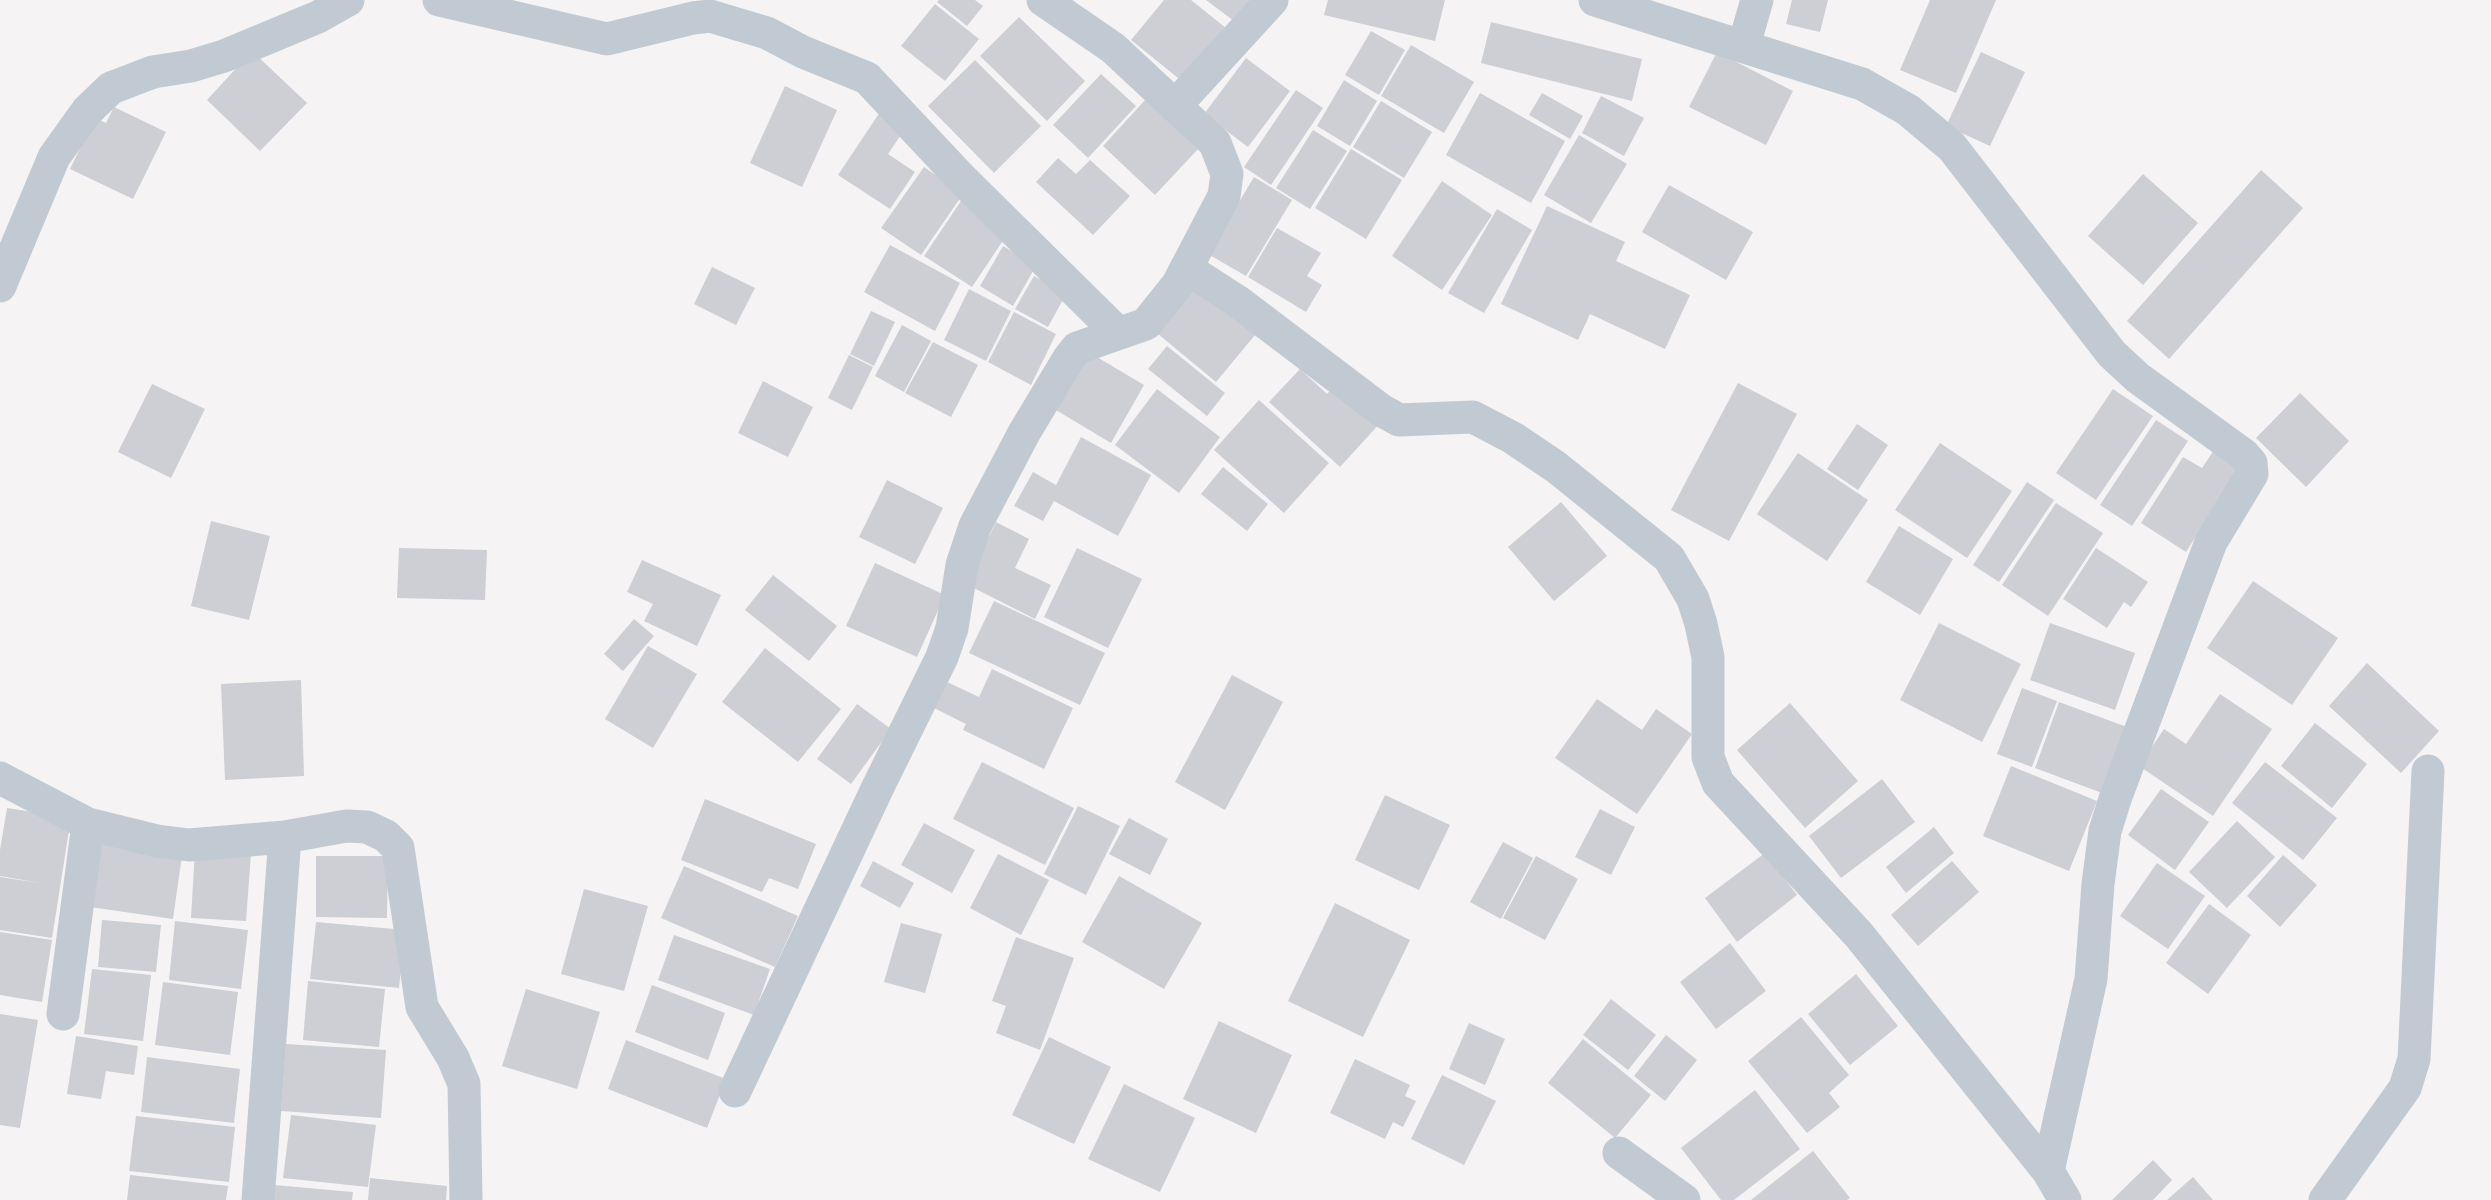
<!DOCTYPE html>
<style>
body{margin:0}
canvas{display:block;background:#f5f3f3}
</style>
<canvas width="2491" height="1200"></canvas>
<script>
const g = document.querySelector('canvas').getContext('2d');
g.lineJoin = 'round';
function fill(path, color) { g.fillStyle = color; g.fill(path, 'evenodd'); }
const poly = rows => new Path2D(rows.map(r => 'M' + r).join(''));
function strokePath(path, color, width, dash) { g.strokeStyle = color; g.lineWidth = width; g.lineCap = dash ? 'butt' : 'round'; g.setLineDash(dash || []); g.stroke(path); }
fill(poly([
 [939,0,975,0,983,6,967,26,937,2],
 [1164,0,1191,0,1226,28,1183,82,1131,40],
 [1206,0,1250,0,1234,21],
 [1328,0,1445,0,1435,41,1324,15],
 [1792,0,1828,0,1820,32,1786,24],
 [1930,0,1996,0,1956,93,1900,70],
 [935,4,979,39,945,81,901,46],
 [1019,17,1085,81,1047,121,980,56],
 [1491,22,1642,59,1632,101,1481,63],
 [1371,31,1405,50,1379,95,1345,75],
 [1411,45,1474,82,1444,133,1381,96],
 [252,51,307,103,260,151,207,100],
 [1717,52,1793,91,1766,145,1689,107],
 [1981,52,2025,72,1990,146,1946,126],
 [1246,58,1290,91,1248,147,1204,114],
 [975,60,1041,126,994,173,928,106],
 [1101,74,1136,106,1088,158,1053,125],
 [1344,80,1377,101,1350,146,1317,126],
 [785,86,837,110,802,187,750,163],
 [1296,90,1323,108,1271,185,1244,167],
 [1480,93,1565,141,1531,203,1446,155],
 [1542,93,1583,116,1570,139,1529,115],
 [1601,96,1644,118,1624,156,1582,133],
 [1146,99,1199,148,1155,195,1103,146],
 [1381,101,1432,132,1404,178,1353,147],
 [114,107,166,132,133,199,70,169,95,118,106,123],
 [882,109,907,126,888,154,915,172,890,209,838,175],
 [1313,130,1347,151,1310,209,1276,188],
 [1579,135,1627,164,1591,223,1544,195],
 [1351,149,1402,180,1366,239,1315,208],
 [1058,158,1076,174,1090,160,1130,196,1093,235,1036,182],
 [924,167,963,194,921,255,881,228],
 [2261,170,2303,208,2169,359,2127,321],
 [2143,174,2198,223,2143,285,2088,236],
 [1254,177,1292,200,1246,276,1208,254],
 [1442,181,1492,215,1442,290,1392,256],
 [1669,185,1753,232,1726,280,1642,232],
 [963,198,1010,230,972,287,924,256],
 [1547,206,1625,242,1616,261,1690,295,1665,349,1590,314,1578,340,1501,304],
 [1497,209,1532,230,1484,313,1448,293],
 [1277,228,1321,253,1307,276,1322,285,1306,312,1248,277],
 [890,245,960,283,935,331,864,292],
 [1003,246,1036,266,1013,306,980,286],
 [712,267,755,288,736,325,694,304],
 [1034,276,1066,294,1048,327,1015,309],
 [1191,282,1255,335,1216,382,1152,329],
 [969,289,1011,311,986,361,944,340],
 [871,311,895,322,874,366,850,354],
 [1014,312,1056,334,1031,385,988,362],
 [902,325,931,341,904,392,875,376],
 [933,342,978,365,951,417,905,393],
 [1167,346,1225,393,1207,416,1148,369],
 [1085,350,1144,385,1111,443,1051,407],
 [849,355,873,367,852,410,828,398],
 [1300,369,1327,394,1339,381,1382,421,1340,467,1269,402],
 [763,381,813,407,788,457,738,433],
 [1738,383,1797,414,1729,541,1671,510],
 [152,384,205,409,171,478,118,452],
 [1157,389,1220,437,1179,493,1115,445],
 [2113,389,2153,416,2096,500,2056,473],
 [2300,393,2349,441,2306,487,2256,438],
 [1259,400,1329,463,1284,513,1214,450],
 [2156,420,2188,441,2132,526,2100,505],
 [1857,424,1888,445,1858,490,1827,469],
 [1081,437,1151,475,1118,536,1054,501,1043,521,1014,506,1033,472,1056,485],
 [1940,443,2012,491,1967,558,1895,510],
 [2214,450,2240,466,2186,552,2141,523,2183,457,2202,468],
 [1798,453,1868,500,1827,561,1757,514],
 [1223,467,1268,504,1247,531,1201,494],
 [887,480,943,508,915,564,859,537],
 [2027,482,2054,500,1999,582,1973,565],
 [1561,502,1607,556,1554,601,1508,547],
 [2056,503,2103,533,2048,616,2002,585],
 [211,521,270,536,249,620,191,606],
 [996,522,1029,539,1015,568,1051,585,1035,619,966,584],
 [1899,526,1953,559,1920,615,1866,582],
 [399,548,487,550,485,600,397,598],
 [1077,548,1142,579,1108,648,1044,617],
 [2096,548,2148,582,2131,607,2124,602,2107,628,2063,599],
 [642,560,721,595,697,646,644,621,653,604,627,592],
 [875,563,945,595,917,657,846,626],
 [773,575,837,626,809,661,745,610],
 [2253,581,2338,638,2292,705,2207,648],
 [994,601,1105,653,1080,705,969,653],
 [634,619,654,636,623,671,604,654],
 [1939,623,2021,664,1982,742,1900,700],
 [2050,623,2135,653,2115,710,2030,680],
 [648,646,697,674,653,748,605,719],
 [765,648,841,709,798,762,722,702],
 [2367,663,2439,731,2401,773,2329,706],
 [992,669,1073,708,1044,769,963,730,966,724,934,708,947,682,979,697],
 [1232,675,1283,702,1225,810,1175,782],
 [301,680,304,776,225,780,221,684],
 [2022,688,2057,701,2032,767,1997,754],
 [2220,694,2272,729,2213,816,2139,766,2164,729,2186,744],
 [1597,699,1642,730,1656,709,1692,734,1637,814,1555,758],
 [2059,702,2127,727,2102,793,2035,768],
 [1790,703,1858,781,1805,828,1737,750],
 [857,704,891,729,851,784,817,759],
 [2315,723,2367,764,2332,808,2281,766],
 [982,762,1074,808,1045,865,953,819],
 [2265,762,2337,818,2303,860,2232,803],
 [2011,766,2097,801,2069,871,1983,836],
 [1882,779,1915,822,1841,878,1809,836],
 [2161,789,2209,822,2175,870,2128,835],
 [1385,795,1450,825,1419,890,1355,860],
 [705,799,816,844,798,889,769,878,762,892,681,860],
 [1078,806,1120,826,1086,895,1044,874],
 [7,808,71,818,52,938,0,930,0,877,46,884,0,876,0,850],
 [1600,809,1635,827,1611,875,1575,857],
 [1129,818,1168,839,1150,875,1109,854],
 [2237,821,2275,857,2227,908,2189,872],
 [924,823,975,850,952,893,901,865],
 [1934,827,1954,853,1906,893,1886,867],
 [1503,842,1533,858,1501,919,1470,902],
 [99,843,182,855,173,919,90,907],
 [195,850,251,853,246,921,191,918],
 [1765,853,1797,895,1737,942,1705,898],
 [998,854,1049,880,1021,935,970,908],
 [2283,855,2317,885,2280,927,2247,896],
 [316,856,388,856,387,918,316,917],
 [1536,856,1578,879,1545,940,1503,918],
 [873,861,914,883,900,908,860,886],
 [1952,861,1979,892,1918,946,1891,915],
 [2157,863,2205,896,2168,949,2120,916],
 [684,866,798,916,775,967,661,918],
 [1119,876,1202,923,1164,989,1082,942],
 [584,889,648,906,624,991,561,974],
 [1335,903,1410,940,1363,1037,1288,1001],
 [2209,904,2251,935,2208,994,2166,963],
 [102,920,161,925,156,972,98,967],
 [175,921,248,930,241,989,169,980],
 [316,922,405,930,399,988,310,979],
 [901,923,942,934,925,993,884,982],
 [0,932,52,940,42,1002,0,995],
 [674,935,770,969,754,1015,658,980],
 [1016,937,1074,958,1040,1050,996,1033,1006,1006,992,1001],
 [1730,943,1766,991,1716,1029,1680,982],
 [92,969,151,975,143,1041,84,1034],
 [1856,974,1898,1026,1850,1065,1808,1014],
 [308,981,385,989,379,1047,303,1040],
 [163,982,238,992,230,1055,155,1045],
 [652,985,725,1013,708,1060,635,1032],
 [526,989,600,1012,577,1089,502,1066],
 [1611,999,1656,1035,1628,1070,1583,1035],
 [0,1014,38,1020,20,1128,0,1125],
 [1801,1017,1849,1075,1829,1093,1840,1107,1807,1133,1748,1061],
 [1219,1021,1292,1055,1256,1133,1183,1099],
 [1469,1023,1505,1039,1485,1085,1449,1069],
 [1666,1035,1697,1060,1665,1101,1634,1076],
 [76,1036,138,1046,134,1075,106,1071,101,1099,67,1094],
 [1049,1037,1111,1067,1074,1144,1012,1115],
 [1583,1039,1651,1095,1615,1138,1548,1083],
 [626,1040,726,1079,707,1128,608,1089],
 [286,1044,386,1050,381,1118,281,1111],
 [147,1057,240,1069,234,1123,141,1112],
 [1355,1059,1410,1085,1405,1096,1416,1101,1403,1127,1393,1122,1385,1139,1330,1113],
 [1442,1075,1496,1101,1464,1165,1411,1139],
 [1124,1084,1195,1118,1160,1192,1088,1159],
 [1755,1090,1800,1149,1734,1200,1721,1200,1681,1148],
 [291,1115,376,1125,368,1187,283,1178],
 [136,1116,235,1127,229,1182,129,1171],
 [1813,1151,1850,1198,1847,1200,1751,1200],
 [2153,1160,2172,1180,2153,1200,2112,1200],
 [130,1175,228,1186,226,1200,127,1200],
 [2193,1177,2213,1200,2167,1200],
 [370,1178,447,1186,446,1200,368,1200],
 [274,1185,353,1192,352,1200,273,1200]
]), '#cdcfd5');
strokePath(poly([
 [439,0,607,39,693,18,710,16,767,33,803,52,867,78,962,179,1117,332],
 [1595,0,1862,84,1908,110,1952,147,2112,354,2138,378,2243,454,2251,463,2252,474,2211,542,2115,799,2105,831,2098,884,2091,979,2048,1171],
 [1744,45,1757,0],
 [1175,106,1272,0],
 [1186,268,1237,301,1381,410,1399,420,1473,417,1513,438,1556,467,1669,558,1693,599,1701,624,1708,657,1708,757,1718,783,1859,935,2048,1171,2065,1200],
 [0,286,54,157,87,111,111,88,153,72,191,66,224,56,318,17,348,0],
 [0,778,88,824,157,841,189,845,285,837,346,826,367,827,386,836,398,848,422,1007,453,1058,464,1084,466,1200],
 [63,1014,88,824],
 [735,1091,877,789,942,657,952,628,962,565,975,526,1024,433,1069,358,1077,348,1146,324,1178,284,1224,196,1227,174,1215,143,1113,48,1043,0],
 [1619,1153,1684,1200],
 [258,1200,285,837],
 [2325,1200,2405,1088,2414,1059,2428,771]
]), '#c1cad2', 33);
</script>
